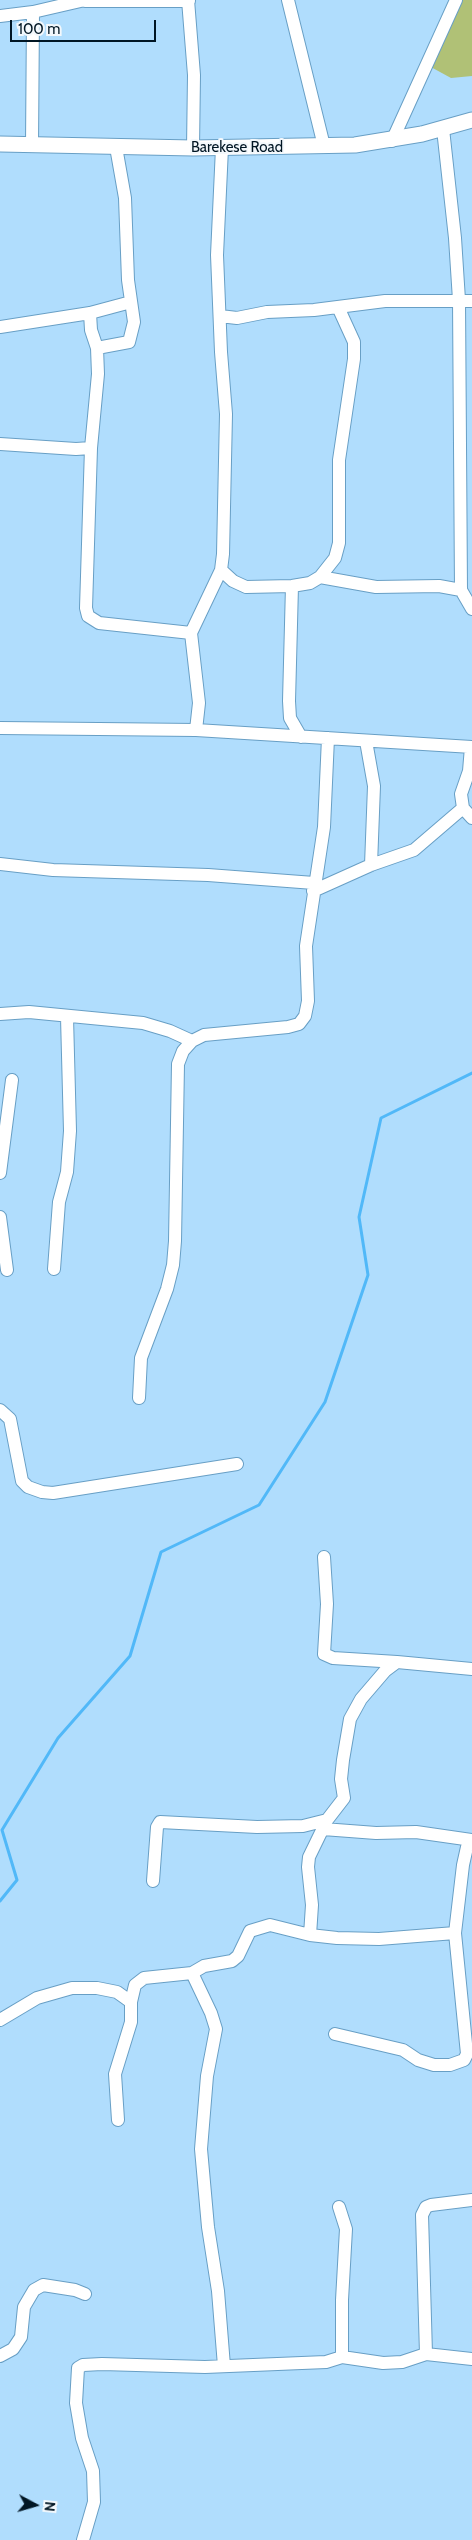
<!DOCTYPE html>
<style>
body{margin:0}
#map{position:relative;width:472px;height:2540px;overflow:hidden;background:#b0ddfd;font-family:Cabin,sans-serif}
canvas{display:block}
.north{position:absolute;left:10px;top:2480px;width:50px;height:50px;-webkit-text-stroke:4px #f3f8fc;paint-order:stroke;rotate:96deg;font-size:14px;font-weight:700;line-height:20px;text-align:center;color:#011624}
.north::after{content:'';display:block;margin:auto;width:18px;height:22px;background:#011624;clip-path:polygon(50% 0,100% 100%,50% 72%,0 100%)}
.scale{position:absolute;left:10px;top:20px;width:146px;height:22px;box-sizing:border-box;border:2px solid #011624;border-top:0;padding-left:6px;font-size:15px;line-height:18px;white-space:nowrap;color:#011624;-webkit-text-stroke:4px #f3f8fc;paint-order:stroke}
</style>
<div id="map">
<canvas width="472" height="2540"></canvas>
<div class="north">N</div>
<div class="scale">100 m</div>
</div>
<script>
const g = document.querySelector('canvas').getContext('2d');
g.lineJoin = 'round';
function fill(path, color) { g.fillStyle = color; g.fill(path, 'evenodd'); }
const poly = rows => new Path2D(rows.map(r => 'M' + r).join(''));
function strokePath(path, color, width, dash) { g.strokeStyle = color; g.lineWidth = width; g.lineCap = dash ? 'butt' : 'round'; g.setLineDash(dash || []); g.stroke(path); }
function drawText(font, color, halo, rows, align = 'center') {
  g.font = font + ' Cabin,sans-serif'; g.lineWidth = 4; g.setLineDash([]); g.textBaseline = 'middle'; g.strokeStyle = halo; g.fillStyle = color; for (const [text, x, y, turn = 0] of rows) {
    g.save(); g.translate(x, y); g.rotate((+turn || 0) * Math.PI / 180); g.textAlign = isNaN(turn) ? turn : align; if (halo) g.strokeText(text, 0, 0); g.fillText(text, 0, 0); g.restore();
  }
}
fill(poly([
 [459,0,472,0,472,76,451,78,429,66]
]), '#b0c176');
strokePath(poly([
 [0,1901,17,1880,2,1830,58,1738,130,1656,161,1552,259,1505,325,1402,368,1275,359,1217,381,1118,472,1073]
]), '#51b8f8', 3);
const minor = poly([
 [188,0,194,75,193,148],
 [288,0,324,146],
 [85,1,189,1],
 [0,16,33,12],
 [443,129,455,238,459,300,461,590,472,609],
 [392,141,456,0],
 [32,145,33,12,85,0],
 [220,316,237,318,267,312,314,310,385,301,472,301],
 [0,327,90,313,131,302],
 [97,348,129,342,134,322,128,280,125,198,116,147],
 [0,444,76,449,91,448,98,374,97,348,91,330,90,313],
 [91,448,86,608,88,616,99,623,191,633],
 [221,570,233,581,246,587,292,586,310,583,320,577,335,558,339,543,339,460,354,359,354,342,338,307],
 [320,577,376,587,439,586,461,590],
 [292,586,289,701,290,718,301,737],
 [0,728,196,730,472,747],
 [196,730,199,703,191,633,221,570,223,554,226,414,221,352,217,255,222,148],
 [366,741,374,786,371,865],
 [471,747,469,771,461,794,463,808,472,818],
 [0,864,53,870,208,875,314,883],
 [313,891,371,865,414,850,463,808],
 [0,1014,29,1012,143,1023,170,1031,192,1041],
 [0,1142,4,1142,0,1173],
 [4,1142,12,1080],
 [0,1217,7,1270],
 [54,1269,59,1202,67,1172,70,1131,67,1017],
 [139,1398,141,1358,167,1289,173,1265,175,1241,178,1064,183,1051,192,1041,204,1035,288,1027,299,1024,305,1016,308,1001,306,946,324,827,328,738],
 [0,1410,10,1419,22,1481,28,1487,42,1492,53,1493,237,1464],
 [324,1557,327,1604,324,1654,333,1658,397,1662],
 [323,1829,376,1833,416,1832,472,1840],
 [153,1881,157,1827,160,1822,257,1827,303,1826,327,1820],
 [310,1935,312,1905,308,1867,309,1857,327,1820,344,1798,341,1779,343,1760,350,1719,361,1699,385,1671,397,1662,472,1669],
 [192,1973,211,2013,216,2029,207,2076,201,2149,208,2227,218,2291,224,2366],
 [0,2020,37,1998,72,1988,97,1988,117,1992,131,2002],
 [335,2034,403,2050,418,2060,434,2065,450,2065,464,2060,467,2054,455,1933,463,1865,467,1847,472,1843],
 [118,2120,115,2074,131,2022,131,2002,135,1985,144,1978,192,1973,204,1966,232,1961,238,1956,250,1931,270,1925,310,1935,337,1938,379,1939,455,1933],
 [339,2207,346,2229,342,2300,342,2357,383,2363,402,2362,426,2354,422,2215,426,2207,431,2205,472,2200],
 [426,2354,472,2359],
 [0,2356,13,2349,21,2337,24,2307,34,2290,43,2285,75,2290,85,2294],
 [83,2540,94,2502,93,2471,82,2438,76,2403,78,2368,83,2365,102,2364,205,2367,326,2362,342,2357]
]);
const major = poly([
 [0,144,193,148,355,145,422,134,472,120]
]);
strokePath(minor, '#689fc5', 14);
strokePath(major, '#689fc5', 17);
strokePath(minor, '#fff', 12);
strokePath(major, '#fff', 15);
drawText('15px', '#011624', '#f3f8fc', [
 ["Barekese Road",237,148]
]);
</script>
